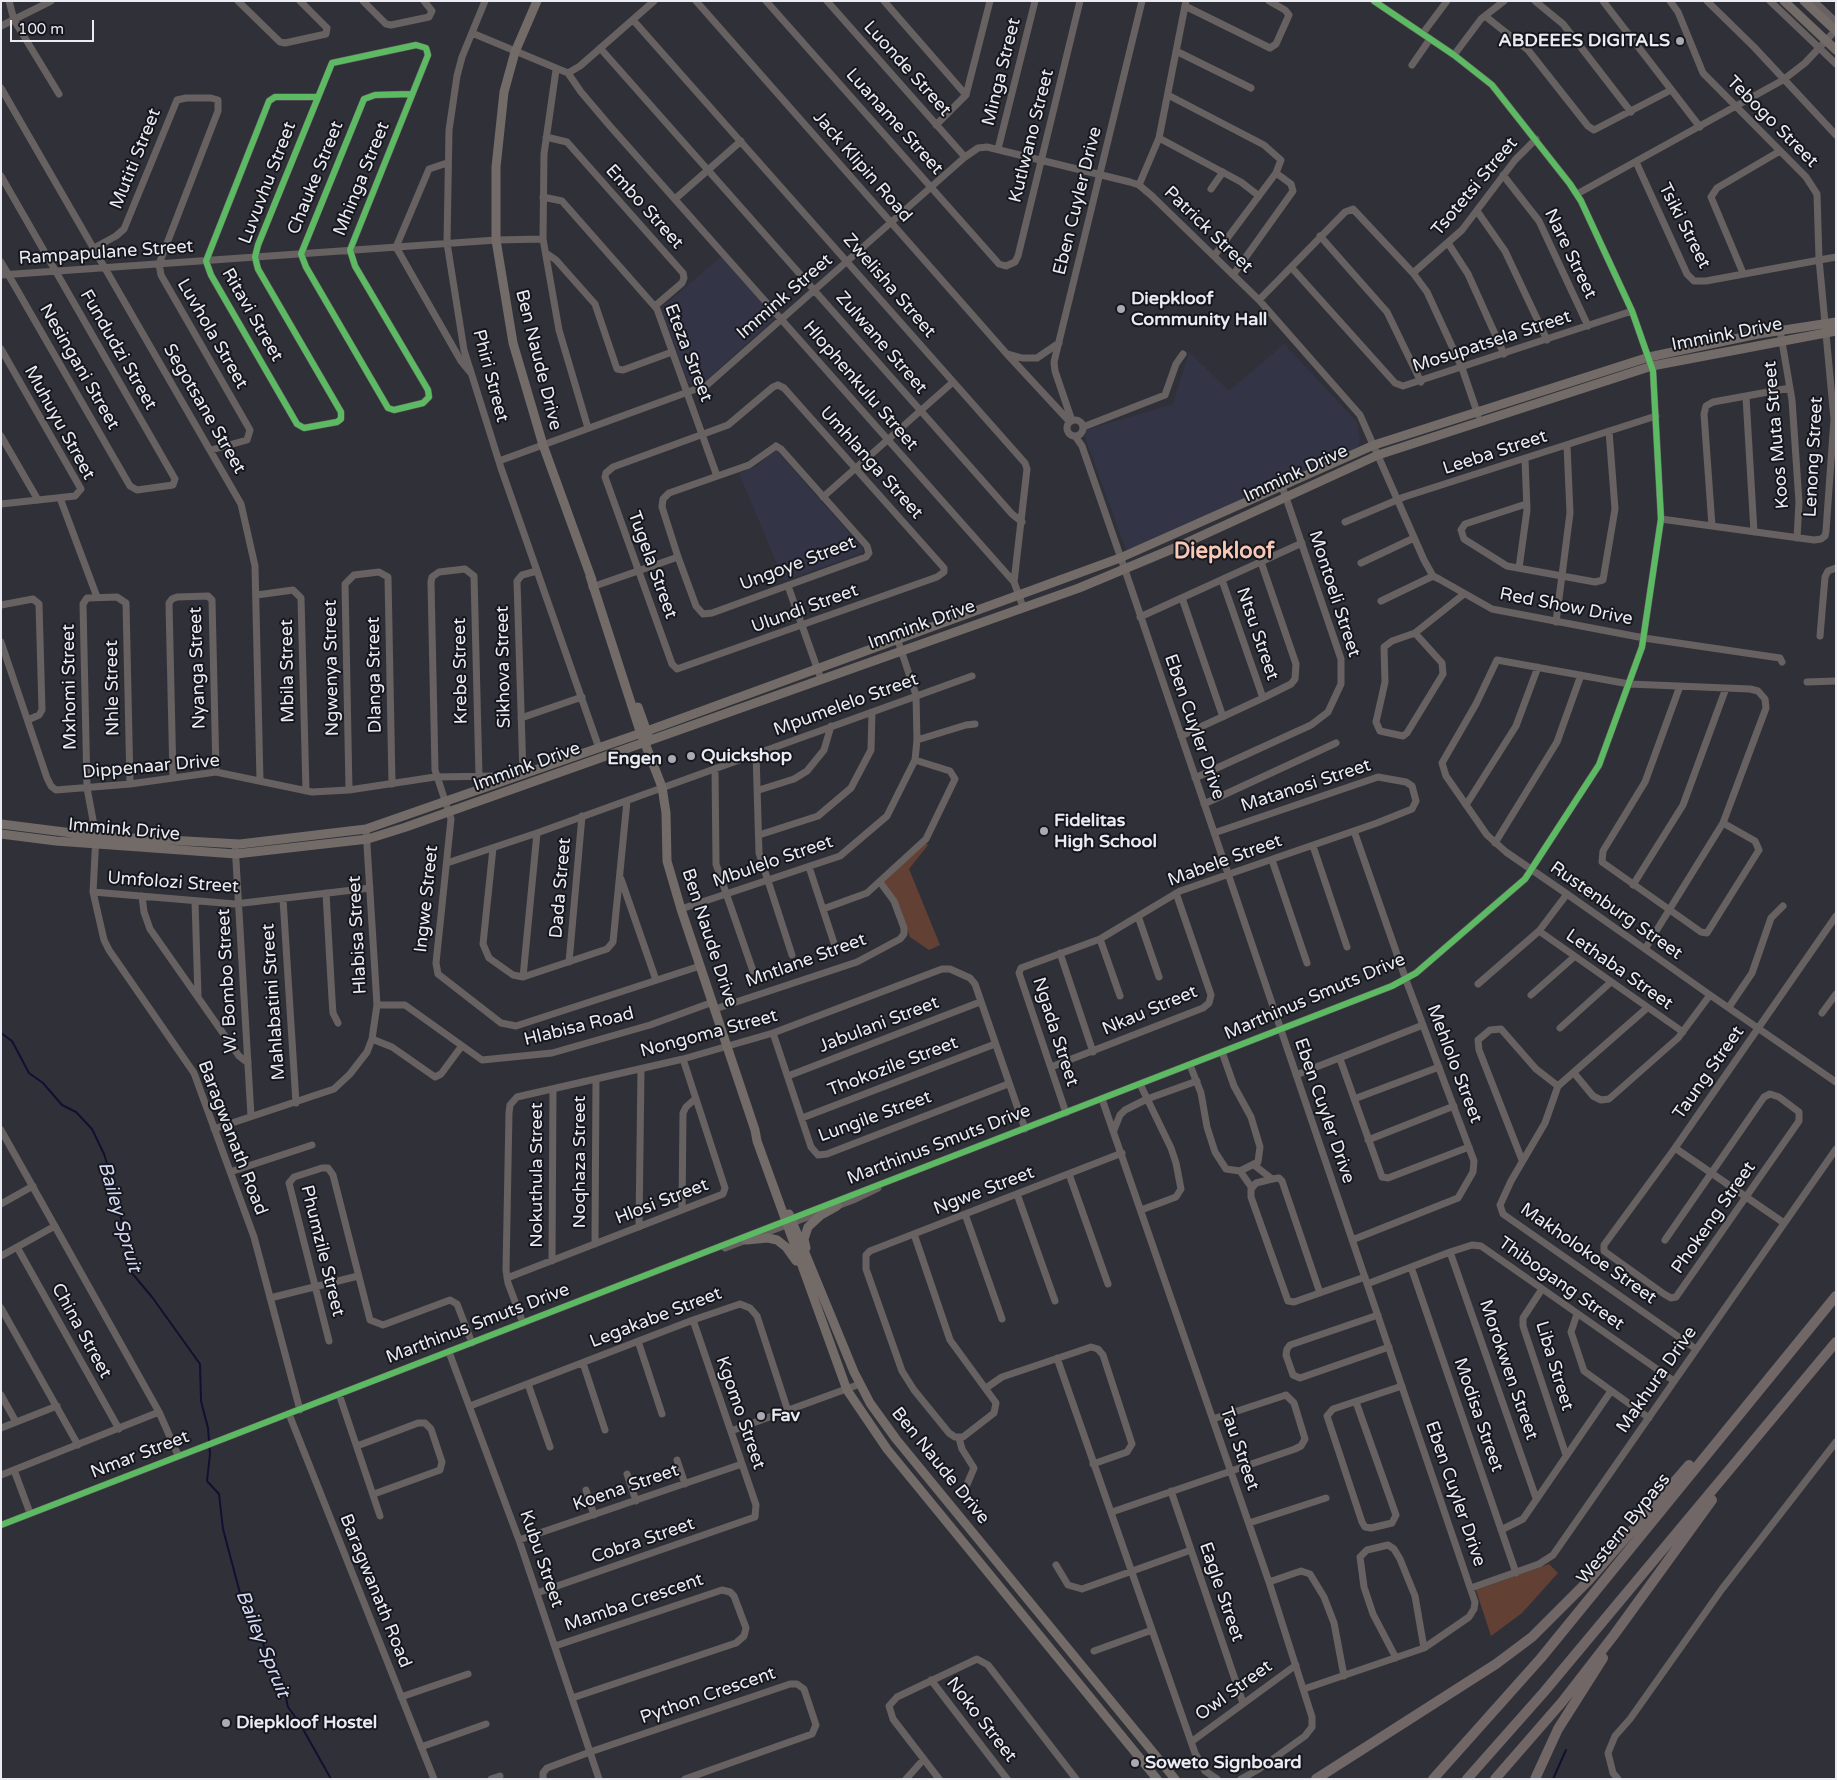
<!DOCTYPE html>
<style>
body{margin:0}
#map{position:relative;width:1837px;height:1780px;overflow:hidden;background:#303138;font-family:"Varela Round",sans-serif}
canvas{display:block}
.frame{position:absolute;inset:0;border:2px solid #eaebf3;pointer-events:none}
.scale{position:absolute;left:10px;top:20px;width:84px;height:22px;box-sizing:border-box;border:2px solid #eaebf3;border-top:0;padding-left:6px;font-size:15px;line-height:18px;white-space:nowrap;color:#eaebf3;-webkit-text-stroke:4px #16171d;paint-order:stroke}
</style>
<div id="map">
<canvas width="1837" height="1780"></canvas>
<div class="frame"></div>
<div class="scale">100 m</div>
</div>
<script>
const g = document.querySelector('canvas').getContext('2d');
g.lineJoin = 'round';
function fill(path, color) { g.fillStyle = color; g.fill(path, 'evenodd'); }
const poly = rows => new Path2D(rows.map(r => 'M' + r).join(''));
function strokePath(path, color, width, dash) { g.strokeStyle = color; g.lineWidth = width; g.lineCap = dash ? 'butt' : 'round'; g.setLineDash(dash || []); g.stroke(path); }
function drawText(font, color, halo, rows, align = 'center') {
  g.font = font + ' "Varela Round",sans-serif'; g.lineWidth = 4; g.setLineDash([]); g.textBaseline = 'middle'; g.strokeStyle = halo; g.fillStyle = color; for (const [text, x, y, turn = 0] of rows) {
    g.save(); g.translate(x, y); g.rotate((+turn || 0) * Math.PI / 180); g.textAlign = isNaN(turn) ? turn : align; if (halo) g.strokeText(text, 0, 0); g.fillText(text, 0, 0); g.restore();
  }
}
fill(poly([
 [721,257,776,317,703,383,689,384,661,308],
 [1284,344,1357,422,1360,441,1358,447,1127,552,1085,437,1086,430,1173,404,1189,352,1229,391],
 [773,451,777,451,863,549,862,553,784,581,739,473,757,466]
]), '#333546');
fill(poly([
 [926,843,928,845,909,869,940,945,929,950,910,937,895,897,884,882],
 [1549,1564,1558,1573,1522,1613,1491,1636,1476,1590]
]), '#634034');
strokePath(poly([
 [1,1033,12,1041,29,1073,43,1083,62,1105,76,1112,92,1129,104,1154,116,1192,131,1272,152,1297,200,1364,201,1401,208,1428,210,1454,207,1481,219,1494,223,1529,241,1597,249,1619,255,1624,261,1634,265,1651,283,1685,288,1707,299,1722,331,1779],
 [1553,1779,1566,1750]
]), '#111032', 2);
strokePath(poly([
 [9,1,14,20,59,94],
 [238,1,280,42,285,43,326,34,327,28,300,1],
 [363,1,386,24,391,25,429,17,432,11,424,1],
 [485,1,462,57,457,76,449,130,447,243,464,350,469,366,501,468,599,748],
 [696,1,1006,353,1070,422],
 [766,1,999,264,1006,266,1015,262,1018,256,1080,1],
 [827,1,965,157],
 [884,1,966,95],
 [1535,1,1563,24,1631,112],
 [1603,1,1700,127],
 [1707,1,1754,47,1836,135],
 [1770,1,1836,64],
 [1814,1,1836,22],
 [1185,6,1270,48,1276,44,1289,15,1285,10,1269,1],
 [1485,16,1528,50,1588,126,1594,130,1671,90],
 [633,20,1025,463,1027,469,1014,582,1023,607],
 [1,26,51,1],
 [472,33,568,73,580,66,654,1],
 [1423,33,1447,1],
 [600,48,1012,514,1022,522],
 [1176,51,1251,88],
 [1454,55,1481,19,1504,1],
 [1412,65,1430,39],
 [556,70,544,154,543,239,559,330,588,428],
 [568,73,581,92,609,125,1014,582],
 [1,88,241,504,255,566,260,781],
 [1168,95,1264,145,1281,160,1276,173,1214,256],
 [317,97,275,97,269,101,206,261,211,275,297,424,304,428,337,422,341,419,341,412,258,269,255,257,258,245,332,63,416,45,426,48,428,55,350,250,355,266,428,390,429,397,423,403,394,410,388,408,306,267,301,254,364,99,375,95,412,94],
 [936,125,966,95,990,1],
 [546,137,567,142,683,273,684,278,682,283,655,306],
 [1159,138,1241,182,1259,196],
 [998,149,1035,1],
 [1636,162,1687,274,1694,281,1706,281,1836,257],
 [447,163,429,169,396,247,461,361,470,372],
 [1503,175,1539,221,1588,326],
 [1,176,175,479,173,485,137,490,130,486,1,262],
 [1139,185,1159,138,1186,1],
 [1211,189,1223,172],
 [1577,194,1783,80,1805,63,1836,30],
 [543,197,562,201,657,309,717,476],
 [675,199,741,141],
 [1477,211,1505,251,1547,340],
 [1320,236,1387,312,1421,382],
 [1448,243,1468,274,1504,354],
 [94,248,116,236,124,229,177,100,186,98,211,98,218,100,218,111,159,264,161,275,250,430,247,440,211,450],
 [546,253,556,260,595,304,617,369,623,370,672,352],
 [1291,267,1395,383,1403,386,1632,311],
 [1413,273,1462,230,1515,160,1536,139],
 [1743,273,1711,197,1717,188,1780,151],
 [1,275,496,240,543,239],
 [1233,275,1293,191,1291,184,1276,173],
 [1259,300,1345,212,1353,209,1413,273,1427,292,1462,368,1478,415],
 [1780,330,1792,400,1799,502,1797,538],
 [1,349,81,489,75,496,1,504],
 [1008,354,1022,358,1037,358,1059,343],
 [778,385,784,388,944,568,944,572,937,577,677,669,672,664,605,477,606,473,613,467,728,425,773,387,778,385],
 [1746,397,1754,532],
 '1067 428a8 8 0 1 1 16 0a8 8 0 1 1-16 0Z',
 [1072,421,1055,371,1054,362,1142,1],
 [1083,427,1165,395,1176,364,1183,354],
 [1,436,38,500],
 [1075,436,1082,446,1125,570,1475,1602,1474,1609,1469,1617,1424,1648,1304,1689],
 [776,446,781,449,867,546,869,553,866,557,712,613,703,614,696,606,678,557,662,507,663,499,669,493,749,465,776,446],
 [499,461,707,385,965,157,978,148,987,147,1130,182,1139,185,1152,196,1259,300,1360,415,1424,560,1433,576,1439,579,1492,609,1644,638,1780,658,1782,662],
 [823,497,953,382],
 [60,498,97,597],
 [1526,504,1465,524,1461,530,1464,539,1507,566,1595,582,1603,580,1615,509,1609,431],
 [1661,519,1814,540,1821,539,1825,536,1826,531,1834,419,1819,259,1817,194,1806,177,1703,73,1678,12,1670,1],
 [1345,522,1404,497,1656,416],
 [1712,526,1704,414,1706,406,1713,402,1790,388],
 [1361,563,1414,538],
 [1519,568,1527,510,1525,459],
 [1222,580,1263,698],
 [788,586,821,679],
 [592,587,678,557],
 [257,595,293,590,301,598,306,791],
 [1182,598,1223,717],
 [1381,601,1433,576],
 [1,605,33,599,39,604,42,710,39,715,28,720],
 [1140,617,1302,543],
 [1556,622,1570,513,1567,445],
 [1415,633,1442,663,1443,674,1407,733,1403,736,1380,731,1376,722,1385,682,1384,647,1392,641,1415,633,1464,594],
 [1820,636,1825,577,1828,571,1836,568],
 [1,642,47,778,51,786,56,790,130,784,216,772,312,792,349,790,435,777,495,776],
 [1807,682,1836,681],
 [1680,686,1645,782,1603,851,1602,862,1701,932,1707,933,1759,850,1755,841,1723,823],
 [521,718,582,697],
 [1181,736,1263,698,1291,684,1295,679,1296,664,1261,562],
 [917,740,966,725,975,724],
 [756,753,759,853,792,955],
 [715,768,716,864,753,971],
 [523,775,517,581,522,575,537,571],
 [479,776,474,576,465,569,439,572,432,577,431,582,435,770,451,819,436,963,438,974,501,1023,516,1026,700,966],
 [173,778,169,603,172,599,177,597,208,596,212,600,216,772],
 [1195,778,1311,725,1328,712,1341,684,1341,659,1282,486],
 [130,784,126,603,117,597,87,598,83,604,87,788,96,836,93,892,104,940,109,950,194,1073,254,1237,300,1410],
 [349,790,345,584,354,575,379,572,388,577,392,784],
 [759,790,794,779,807,771,824,750,831,726],
 [1204,804,1336,743],
 [1466,805,1516,726,1538,667],
 [759,835,818,816,851,788,871,750,872,712],
 [1495,843,1557,742,1581,675],
 [235,844,251,1116],
 [1313,846,1347,947],
 [493,848,483,944,489,958,513,975,523,977,607,949,613,942,627,801],
 [1272,860,1307,963],
 [447,863,537,833,972,676],
 [809,867,834,943],
 [621,879,656,980],
 [1633,885,1683,805,1726,688],
 [93,892,235,904,370,888],
 [326,893,332,999,333,1013,338,1023],
 [142,896,144,912,150,929,239,1056,248,1063],
 [283,899,296,1103],
 [195,901,198,996],
 [681,909,840,856,887,816,915,760,917,740,916,695,898,641],
 [823,909,867,893,926,839,955,779,950,771,915,760],
 [1138,916,1159,977],
 [1539,931,1683,1032],
 [1100,939,1120,996],
 [1645,949,1723,823,1766,708,1765,699,1758,691,1750,689,1629,684,1497,660,1476,704,1442,763,1446,776,1487,835,1506,852,1567,894,1645,949,1710,995,1836,1082],
 [1060,953,1093,1052],
 [569,962,582,816],
 [523,977,537,833],
 [1478,984,1539,931,1567,894],
 [1531,995,1574,957],
 [377,1005,405,1005,482,1060,552,1053,650,1025,713,1002],
 [1729,1007,1752,973,1771,918,1783,906],
 [1647,1008,1558,1086,1545,1123,1511,1181,1500,1205,1503,1214,1696,1349],
 [715,1009,857,962,900,939,904,934,904,928,894,901,880,882],
 [1822,1013,1836,994],
 [1560,1028,1611,982],
 [773,1033,811,1147,818,1155,827,1154,1008,1084],
 [372,1039,392,1047,435,1077,441,1074,461,1047],
 [1340,1059,1382,1177,1388,1178,1469,1147],
 [1190,1065,1201,1093,1207,1127,1215,1152,1226,1169,1240,1171,1258,1162,1260,1147,1251,1117,1234,1086,1222,1052],
 [1051,1067,1203,1008,1209,1003,1211,995,1176,893],
 [1574,1073,1593,1096,1601,1100,1609,1099,1678,1038,1710,995],
 [1296,1075,1423,1025],
 [788,1076,980,1002],
 [1140,1084,1171,1148,1176,1163,1181,1189,1176,1197,1141,1210],
 [1102,1099,1269,1582,1312,1717,1312,1727,1305,1736,1259,1769,1241,1779],
 [1354,1099,1439,1067],
 [1066,1113,1019,973,1021,968,1100,939,1180,891,1377,823,1412,809,1416,801,1412,786,1406,782,1378,777,1214,833],
 [802,1118,995,1044],
 [214,1129,334,1089,350,1074,367,1052,372,1039,377,1005,366,829],
 [1,1130,159,1412,178,1455],
 [1114,1130,1120,1115,1125,1110,1147,1099,1197,1081],
 [1368,1140,1454,1106],
 [1675,1148,1784,1223],
 [1522,1160,1479,1050,1478,1040,1490,1030,1501,1029,1536,1069,1558,1086],
 [1254,1165,1272,1179],
 [1240,1171,1252,1188],
 [230,1172,312,1145],
 [1069,1174,1108,1284],
 [1017,1194,1055,1301],
 [1,1204,33,1186],
 [682,1210,683,1113,686,1107,695,1099],
 [965,1214,1002,1319],
 [639,1227,641,1069],
 [914,1234,950,1340,996,1403,994,1413,963,1437,955,1437,949,1433,914,1390,902,1371,866,1269,866,1255,870,1251,1122,1153],
 [1352,1240,1458,1198,1473,1172,1474,1161,1406,980,1354,831],
 [1665,1240,1764,1097,1770,1094,1779,1097,1799,1112,1799,1121,1676,1297,1671,1298,1664,1294,1604,1251,1604,1245,1675,1148,1836,916],
 [595,1244,596,1079],
 [17,1247,119,1429],
 [725,1248,853,1200,878,1188],
 [1450,1252,1536,1498],
 [1,1256,55,1226],
 [552,1261,553,1089],
 [1411,1267,1516,1573],
 [507,1278,723,1194,725,1188,683,1059],
 [1367,1284,1450,1252,1472,1245,1481,1246,1674,1381],
 [1542,1289,1523,1318,1523,1326,1566,1455],
 [1320,1293,1282,1181,1279,1178,1272,1179,1256,1183,1251,1189,1251,1197,1288,1301,1294,1302,1365,1277],
 [270,1298,358,1276],
 [1,1308,78,1445],
 [1577,1314,1571,1332,1584,1371,1649,1418],
 [1378,1315,1290,1345,1287,1349,1286,1355,1293,1375,1300,1378,1389,1347],
 [523,1323,508,1283,506,1270,509,1113,510,1105,517,1097,683,1059,773,1033,942,969,950,969,970,978,975,984,1025,1129],
 [329,1341,289,1183,294,1177,322,1168,328,1168,333,1175,370,1320,383,1325,450,1300,457,1304,472,1343],
 [638,1341,662,1414],
 [449,1352,519,1540,599,1779],
 [1057,1358,1195,1753,1205,1771,1217,1779],
 [583,1363,605,1430],
 [528,1384,550,1447],
 [986,1388,1002,1377,1091,1347,1098,1349,1103,1355,1132,1444,1127,1452,1093,1464],
 [339,1394,380,1516],
 [1,1395,16,1422],
 [1356,1402,1396,1515,1392,1523,1371,1528,1365,1527,1362,1522,1327,1416,1333,1409,1402,1386],
 [470,1406,693,1320,740,1304,750,1308,757,1316,788,1411],
 [289,1414,434,1779],
 [1,1428,57,1406],
 [731,1431,860,1384],
 [959,1438,962,1449,974,1468,965,1489],
 [357,1446,418,1423,425,1423,431,1429,442,1462,440,1470,374,1494],
 [677,1460,685,1484],
 [14,1470,30,1513],
 [627,1474,636,1501],
 [1,1475,159,1412],
 [586,1490,594,1515],
 [1171,1491,1243,1703],
 [1112,1512,1295,1449,1301,1446,1305,1439,1294,1403,1286,1395,1213,1419],
 [1249,1523,1326,1498],
 [1,1525,1392,986,1416,973,1525,879,1599,765,1642,647,1661,519,1653,371,1632,311,1581,201,1570,184,1492,85,1454,55,1374,1],
 [1501,1530,1523,1519,1611,1391],
 [519,1540,742,1464],
 [1056,1565,1068,1585,1082,1589,1191,1550],
 [1269,1582,1301,1571,1310,1574,1324,1597,1334,1623,1344,1676],
 [1471,1588,1539,1564,1553,1555,1836,1149],
 [537,1593,755,1517,756,1505,693,1320],
 [555,1646,722,1590,730,1592,734,1596,746,1628,744,1636,736,1643,572,1698],
 [1094,1651,1152,1630],
 [1396,1658,1373,1614,1364,1587,1360,1557,1367,1550,1388,1545,1394,1549,1400,1559,1415,1596,1424,1648],
 [931,1680,1007,1779],
 [401,1697,468,1674],
 [1191,1742,1296,1665],
 [421,1747,486,1724],
 [491,1779,500,1776],
 [543,1779,543,1773,547,1768,590,1752,790,1684,797,1684,804,1689,816,1725,812,1734,685,1779],
 [906,1779,924,1759],
 [939,1779,893,1719,889,1706,897,1697,977,1659,988,1665,1076,1779],
 [1618,1779,1613,1773,1608,1753,1615,1736,1630,1719,1722,1589,1836,1442]
]), '#676261', 7);
strokePath(poly([
 [537,1,515,52,504,92,496,167,496,240,513,343,543,445,592,580],
 [1784,1,1836,50],
 [1804,1,1836,31],
 [590,576,639,728,662,787,666,813,667,861,681,909,755,1130,757,1141,847,1390,887,1449,1157,1779],
 [638,707,648,735],
 [1,824,96,836,240,844,366,829,647,731,1120,558,1374,445,1649,357,1758,334,1836,322],
 [1,834,56,841,236,854,368,839,406,827,1079,588,1177,547,1378,455,1652,366,1836,331],
 [789,1214,854,1372,870,1403,896,1439,1175,1779],
 [746,1240,768,1238,777,1240,786,1247,796,1261],
 [806,1248,804,1239,808,1227,821,1215,837,1206]
]), '#736b68', 9);
strokePath(poly([
 [1316,1779,1496,1664,1532,1637,1589,1580,1689,1465],
 [1433,1779,1541,1658,1836,1296],
 [1467,1779,1544,1692,1836,1342],
 [1495,1779,1562,1702,1614,1635,1712,1500],
 [1535,1779,1558,1729,1603,1658]
]), '#706766', 10);
strokePath(poly([
 [317,97,275,97,269,101,206,261,211,275,297,424,304,428,337,422,341,419,341,412,258,269,255,257,258,245,332,63,416,45,426,48,428,55,350,250,355,266,428,390,429,397,423,403,394,410,388,408,306,267,301,254,364,99,375,95,412,94],
 [1,1525,1392,986,1416,973,1525,879,1599,765,1642,647,1661,519,1653,371,1632,311,1581,201,1570,184,1492,85,1454,55,1374,1]
]), '#5cba63', 6);
for (const [x, y, r, color] of [
 [1680,41,5,"#a9aab2"],
 [1121,309,5,"#a9aab2"],
 [691,756,5,"#a9aab2"],
 [672,759,5,"#a9aab2"],
 [1044,831,5,"#a9aab2"],
 [761,1416,5,"#a9aab2"],
 [226,1723,5,"#a9aab2"],
 [1135,1763,5,"#a9aab2"]
]) { const dot = new Path2D(); dot.arc(x, y, r, 0, 2 * Math.PI); g.fillStyle = color; g.fill(dot); strokePath(dot, '#16171d', 2); }
drawText('bold 18px', '#eaebf3', '#16171d', [
 ["ABDEEES DIGITALS",1670,41,"right"],
 ["Diepkloof",1131,299],
 ["Community Hall",1131,320],
 ["Quickshop",701,756],
 ["Engen",662,759,"right"],
 ["Fidelitas",1054,821],
 ["High School",1054,842],
 ["Fav",771,1416],
 ["Diepkloof Hostel",236,1723],
 ["Soweto Signboard",1145,1763]
], 'left');
drawText('18px', '#eaebf3', '#16171d', [
 ["Luonde Street",907,69,48],
 ["Minga Street",1002,72,-76],
 ["Luaname Street",894,122,48],
 ["Tebogo Street",1772,122,45],
 ["Kutlwano Street",1032,136,-76],
 ["Mutiti Street",136,159,-68],
 ["Jack Klipin Road",862,167,49],
 ["Chauke Street",316,178,-68],
 ["Mhinga Street",362,179,-68],
 ["Luvuvhu Street",268,183,-69],
 ["Tsotetsi Street",1475,187,-50],
 ["Eben Cuyler Drive",1078,201,-76],
 ["Embo Street",644,207,48],
 ["Tsiki Street",1684,226,63],
 ["Patrick Street",1208,230,44],
 ["Rampapulane Street",106,253,-4],
 ["Nare Street",1570,254,64],
 ["Zwelisha Street",889,286,49],
 ["Immink Street",785,297,-41],
 ["Ritavi Street",252,315,60],
 ["Luvhola Street",212,334,60],
 ["Immink Drive",1727,335,-11],
 ["Mosupatsela Street",1492,342,-18],
 ["Zulwane Street",881,343,49],
 ["Fundudzi Street",118,350,60],
 ["Eteza Street",688,353,69],
 ["Ben Naude Drive",538,360,76],
 ["Nesingani Street",79,367,60],
 ["Phiri Street",490,376,75],
 ["Hlophenkulu Street",860,386,49],
 ["Segotsane Street",204,409,60],
 ["Muhuyu Street",59,423,61],
 ["Koos Muta Street",1777,435,-95],
 ["Leeba Street",1495,453,-18],
 ["Lenong Street",1814,457,-87],
 ["Umhlanga Street",871,463,48],
 ["Immink Drive",1296,474,-25],
 ["Ungoye Street",798,564,-21],
 ["Tugela Street",652,565,70],
 ["Montoeli Street",1334,594,72],
 ["Red Show Drive",1566,607,11],
 ["Ulundi Street",805,609,-20],
 ["Immink Drive",922,625,-20],
 ["Ntsu Street",1257,634,71],
 ["Sikhova Street",504,667,-91],
 ["Nyanga Street",198,668,-92],
 ["Ngwenya Street",332,668,-91],
 ["Mbila Street",288,671,-91],
 ["Krebe Street",461,671,-91],
 ["Dlanga Street",375,675,-91],
 ["Mxhomi Street",70,687,-91],
 ["Nhle Street",113,688,-91],
 ["Mpumelelo Street",846,705,-20],
 ["Eben Cuyler Drive",1194,727,71],
 ["Dippenaar Drive",151,767,-5],
 ["Immink Drive",527,767,-20],
 ["Matanosi Street",1306,786,-18],
 ["Immink Drive",124,830,5],
 ["Mabele Street",1225,861,-20],
 ["Mbulelo Street",773,862,-19],
 ["Umfolozi Street",173,883,4],
 ["Dada Street",561,888,-85],
 ["Ingwe Street",427,899,-84],
 ["Rustenburg Street",1616,911,35],
 ["Hlabisa Street",358,935,-93],
 ["Ben Naude Drive",709,938,72],
 ["Mntlane Street",806,961,-20],
 ["Lethaba Street",1619,970,35],
 ["W. Bombo Street",228,981,-93],
 ["Marthinus Smuts Drive",1315,997,-23],
 ["Mahlabatini Street",274,1002,-94],
 ["Nkau Street",1150,1011,-23],
 ["Jabulani Street",879,1025,-21],
 ["Hlabisa Road",579,1027,-14],
 ["Ngada Street",1055,1032,72],
 ["Nongoma Street",709,1034,-15],
 ["Mehlolo Street",1454,1064,69],
 ["Thokozile Street",893,1067,-21],
 ["Taung Street",1709,1073,-55],
 ["Eben Cuyler Drive",1324,1111,71],
 ["Lungile Street",875,1117,-20],
 ["Baragwanath Road",232,1138,69],
 ["Marthinus Smuts Drive",939,1145,-21],
 ["Noqhaza Street",580,1162,-90],
 ["Nokuthula Street",537,1175,-90],
 ["Ngwe Street",984,1191,-21],
 ["Hlosi Street",662,1202,-21],
 ["Phokeng Street",1714,1218,-55],
 ["Phumzile Street",322,1251,76],
 ["Makholokoe Street",1588,1254,35],
 ["Thibogang Street",1561,1284,35],
 ["Legakabe Street",656,1318,-21],
 ["Marthinus Smuts Drive",478,1324,-21],
 ["China Street",81,1331,61],
 ["Liba Street",1554,1366,73],
 ["Morokwen Street",1508,1370,71],
 ["Makhura Drive",1657,1380,-55],
 ["Kgomo Street",740,1413,71],
 ["Modisa Street",1478,1415,71],
 ["Tau Street",1239,1449,71],
 ["Nmar Street",140,1455,-21],
 ["Ben Naude Drive",940,1466,51],
 ["Koena Street",626,1488,-19],
 ["Eben Cuyler Drive",1455,1494,71],
 ["Western Bypass",1624,1529,-51],
 ["Cobra Street",643,1541,-19],
 ["Kubu Street",541,1559,71],
 ["Baragwanath Road",375,1591,68],
 ["Eagle Street",1221,1592,71],
 ["Mamba Crescent",634,1603,-19],
 ["Owl Street",1234,1691,-36],
 ["Python Crescent",708,1696,-19],
 ["Noko Street",981,1720,52]
]);
drawText('italic 19px', '#d3d8f5', '#16171d', [
 ["Bailey Spruit",119,1217,74],
 ["Bailey Spruit",262,1644,68]
]);
drawText('bold 22px', '#f9c9b7', '#16171d', [
 ["Diepkloof",1224,552]
]);
</script>
